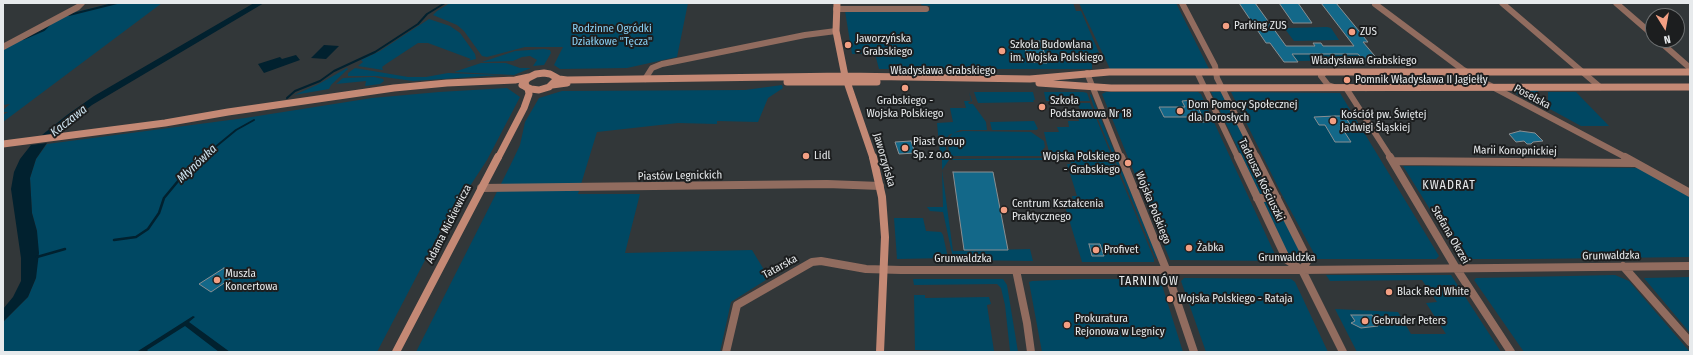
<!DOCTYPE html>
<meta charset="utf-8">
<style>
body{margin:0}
#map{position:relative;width:1693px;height:355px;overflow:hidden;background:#323739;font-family:"Fira Sans Condensed",sans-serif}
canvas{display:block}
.frame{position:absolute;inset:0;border:4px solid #e7eaec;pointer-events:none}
.north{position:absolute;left:1645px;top:8px;width:40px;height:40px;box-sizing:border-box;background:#1c1e1f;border:1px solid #6d7071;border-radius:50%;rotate:169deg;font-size:11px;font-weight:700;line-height:16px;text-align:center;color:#e7eaec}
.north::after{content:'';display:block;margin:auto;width:14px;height:18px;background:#f39f83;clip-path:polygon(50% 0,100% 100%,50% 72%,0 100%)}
</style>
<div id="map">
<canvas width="1693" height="355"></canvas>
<div class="frame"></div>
<div class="north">N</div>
</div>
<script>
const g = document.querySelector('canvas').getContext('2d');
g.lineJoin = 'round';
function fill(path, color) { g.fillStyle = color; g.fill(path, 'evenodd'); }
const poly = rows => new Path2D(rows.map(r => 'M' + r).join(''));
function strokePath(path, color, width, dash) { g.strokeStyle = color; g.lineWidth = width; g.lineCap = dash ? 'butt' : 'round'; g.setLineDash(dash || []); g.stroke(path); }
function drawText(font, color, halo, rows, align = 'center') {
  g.font = font + ' "Fira Sans Condensed",sans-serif'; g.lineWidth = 4; g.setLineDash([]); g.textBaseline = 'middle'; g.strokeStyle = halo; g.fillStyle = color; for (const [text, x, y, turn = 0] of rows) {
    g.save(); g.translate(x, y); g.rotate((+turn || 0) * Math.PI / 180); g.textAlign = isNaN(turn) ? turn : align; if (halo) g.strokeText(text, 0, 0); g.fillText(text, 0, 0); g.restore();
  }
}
fill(poly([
 [113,3,162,3,3,122,3,115,8,112,3,112,3,110,10,104,3,105,3,48,29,34,39,32,64,15],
 [450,3,688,3,677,57,627,68,560,69,554,65,563,47,525,47,487,57,482,56,464,31,457,25,433,15,437,11],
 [922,3,1073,3,1076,11,1081,11,1103,62,1092,62,1092,69,879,69,875,54,852,54,845,11,930,11,930,6,921,5],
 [1079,3,1176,3,1209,69,1110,69],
 [429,19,450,26,460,33,475,54,476,59,467,61,471,59,428,43,418,43,386,64,382,67,383,70,358,66,363,62,361,60,380,51],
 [1327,27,1331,28,1339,40,1294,41,1285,29,1287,28],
 [544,49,550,50,551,53,544,65,533,66,537,60,530,56,522,57,513,61,482,62,515,51],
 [1292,54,1358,54,1363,60,1297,61],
 [481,63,506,63,520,68,531,68,514,75,454,72],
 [347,68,348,69,331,85,329,89,294,95,317,85],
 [355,68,408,77,426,77,448,73,501,75,413,81,377,76,348,76,348,73],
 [374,77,383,79,384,81,380,84,365,86,366,81,336,84,343,78],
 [782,85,783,88,768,98,758,122,717,121,717,124,678,123,597,132,578,194,640,194,625,253,752,250,769,278,731,302,720,352,416,352,510,166,520,145,525,122,539,98,562,91,745,90],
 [507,88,520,97,487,160,468,189,457,199,377,352,3,352,3,322,28,297,36,278,37,231,32,213,30,178,36,159,47,144,245,118,372,98,439,92],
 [1518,90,1538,90,1537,105,1518,95,1516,93],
 [969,92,972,101,968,102,969,104,973,104,986,122,987,130,960,130,949,135,945,141,947,159,1057,158,1056,152,1049,152,1044,132,1059,132,1057,127,1069,127,1068,121,1079,121,1078,118,1096,118,1154,259,1154,262,1082,262,1064,203,1074,203,1072,196,1077,196,1067,164,1071,164,1070,160,949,160,942,170,953,251,1030,249,1033,261,965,260,965,258,953,258,943,212,930,211,927,207,943,207,942,170,942,160,940,154,937,123,953,122,950,108,966,108,964,101,971,101],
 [974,92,1033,92,1035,100,1033,100,1034,102,978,103],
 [1044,92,1083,92,1087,93,1090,101,1046,101],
 [1106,92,1198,92,1201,94,1278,261,1170,260,1102,94],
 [1211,92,1221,92,1306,261,1291,260],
 [1231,92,1340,93,1439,256,1436,259,1317,259,1280,191],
 [1548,92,1576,92,1609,126,1581,126,1548,108],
 [1091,94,1156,254,1157,259,1156,259,1098,119,1090,95],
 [1077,103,1090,103,1095,115,1082,114],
 [1034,121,1038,129,1036,130,992,130,990,122],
 [963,131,1031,132,1044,141,1045,147,1040,153,1055,153,1056,156,949,156,948,139,953,133],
 [1403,166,1640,168,1690,197,1690,257,1530,259,1461,259],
 [894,218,923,218,926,231,941,232,943,235,948,258,897,259],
 [1326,275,1451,275,1501,352,1357,352,1335,309,1398,312,1411,334,1446,334,1426,303,1437,302,1422,280,1330,281],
 [1615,275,1629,281,1690,352,1524,352,1474,280,1476,278],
 [1690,277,1690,333,1644,278],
 [1184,278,1291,279,1295,282,1328,352,1206,352,1181,281],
 [913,279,1003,279,1007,285,1018,352,915,350,914,295,925,295,925,298,989,297,991,304,987,305,994,351,1010,351,1005,305,1001,288,997,284,914,285],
 [1082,279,1156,279,1161,282,1183,352,1042,352,1029,282,1032,281]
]), '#004863');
fill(poly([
 [254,3,264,3,92,105,57,133,42,135,67,115,94,96],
 [324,45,339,46,326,59,311,58],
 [296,55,300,60,264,73,258,64,280,57,282,59],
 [47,143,36,159,30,178,32,213,37,231,39,253,36,278,28,297,3,322,3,309,13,297,21,281,21,258,11,189,14,172,20,159,31,145],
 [193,316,195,317,189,322,230,352,219,352,185,326,147,350,149,352,138,351]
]), '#01212f');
strokePath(poly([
 [69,15,117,3],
 [23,39,44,30,50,24],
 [287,98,295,91,320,81,334,71,375,52,418,24,427,14,445,3],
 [202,158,236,130,254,120]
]), '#01212f', 2);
strokePath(poly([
 [114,240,136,237,148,229,159,213,164,198,188,169,203,157],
 [37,257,65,249]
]), '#01212f', 2.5);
const building = poly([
 [1239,3,1255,3,1286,46,1315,46,1313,43,1321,43,1323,46,1354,46,1321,3,1336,3,1368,42,1363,42,1379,61,1364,61,1358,54,1292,54,1298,62,1284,62,1270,43,1266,43,1239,3],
 [1279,3,1298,3,1312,23,1293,23,1279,3],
 [1029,41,1041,41,1047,63,1029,62,1025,48,1031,48,1029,41],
 [1193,100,1196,101,1196,103,1205,122,1193,122,1190,117,1164,117,1159,107,1185,107,1182,101,1193,100],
 [1335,116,1345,116,1351,126,1340,125,1351,142,1335,142,1325,125,1319,125,1314,117,1335,116],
 [1520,131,1535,133,1543,141,1533,142,1531,144,1527,144,1524,141,1516,142,1509,134,1520,131],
 [911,141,915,153,899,154,895,142,911,141],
 [953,172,993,172,1008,250,964,250,953,172],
 [1089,244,1100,244,1104,256,1092,256,1089,244],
 [224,268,236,275,211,292,199,284,224,268],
 [1351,315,1372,315,1378,326,1361,328,1351,323,1355,321,1351,315]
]);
fill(building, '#136889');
strokePath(building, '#8a8f92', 1);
strokePath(poly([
 [1182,3,1215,66,1217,78,1257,158],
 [1502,3,1600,87],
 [1616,3,1653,35],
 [1375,4,1462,69,1489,85,1627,158],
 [836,9,926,9],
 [1658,40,1690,68],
 [3,47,78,7,82,3],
 [1197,72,1238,158],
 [1325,72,1321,76,1328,85,1334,87],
 [1354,72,1361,76,1368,86,1366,88],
 [1087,73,1121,158],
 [645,79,652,68,662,64,805,35,836,31],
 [1346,88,1391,158]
]), '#916c5f', 6);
strokePath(poly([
 [1121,157,1166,269,1194,352],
 [1238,157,1287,260,1302,270,1343,352],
 [1256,157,1308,260,1302,270],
 [1390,157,1456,268,1511,352],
 [1625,157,1690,193],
 [1393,161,1635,163],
 [481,188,827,184,880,186],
 [1257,198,1277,198],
 [1623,266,1690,342],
 [1016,270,1027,323,1031,352],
 [726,352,737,305,812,262,821,261,866,269,901,270,1302,270,1690,266]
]), '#916c5f', 8);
strokePath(poly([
 [837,3,836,31,845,76,873,158],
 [787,82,877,82],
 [1039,83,1111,88,1690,87],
 [522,85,531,89,539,90,549,87,554,82],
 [552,85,567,83],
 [526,87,525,82,528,78,536,74,544,73,550,74,559,79,567,80,845,76,1030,79,1109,72,1690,72],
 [3,144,165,123,228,112,394,88,447,83,515,80,529,77],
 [498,158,524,108,529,94,528,88]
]), '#c48975', 7);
strokePath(poly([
 [873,157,882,197,885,237,880,352],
 [396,352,498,157]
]), '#c48975', 8);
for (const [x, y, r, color] of [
 [1226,26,4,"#f39f83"],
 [1352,32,4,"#f39f83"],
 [848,45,4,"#f39f83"],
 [1002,51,4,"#f39f83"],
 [1347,80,4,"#f39f83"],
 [905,88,4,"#f39f83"],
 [1042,107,4,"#f39f83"],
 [1180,111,4,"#f39f83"],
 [1333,121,4,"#f39f83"],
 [905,148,4,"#f39f83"],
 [806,156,4,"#f39f83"],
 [1128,163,4,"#f39f83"],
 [1004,210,4,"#f39f83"],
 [1189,248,4,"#f39f83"],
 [1096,250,4,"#f39f83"],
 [217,280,4,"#f39f83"],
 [1389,292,4,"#f39f83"],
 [1170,299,4,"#f39f83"],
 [1365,321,4,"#f39f83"],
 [1067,325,4,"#f39f83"]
]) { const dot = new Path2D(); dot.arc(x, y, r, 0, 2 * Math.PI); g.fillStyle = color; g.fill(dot); strokePath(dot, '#1c1e1f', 1.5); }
drawText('11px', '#e7eaec', '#1c1e1f', [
 ["Parking ZUS",1234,26],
 ["ZUS",1360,32],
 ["Jaworzyńska",856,39],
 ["- Grabskiego",856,52],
 ["Szkoła Budowlana",1010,45],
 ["im. Wojska Polskiego",1010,58],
 ["Pomnik Władysława II Jagiełły",1355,80],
 ["Grabskiego -",905,101,"center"],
 ["Wojska Polskiego",905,114,"center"],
 ["Szkoła",1050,101],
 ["Podstawowa Nr 18",1050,114],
 ["Dom Pomocy Społecznej",1188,105],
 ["dla Dorosłych",1188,118],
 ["Kościół pw. Świętej",1341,115],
 ["Jadwigi Śląskiej",1341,128],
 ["Piast Group",913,142],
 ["Sp. z o.o.",913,155],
 ["Lidl",814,156],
 ["Wojska Polskiego",1120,157,"right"],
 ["- Grabskiego",1120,170,"right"],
 ["Centrum Kształcenia",1012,204],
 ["Praktycznego",1012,217],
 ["Żabka",1197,248],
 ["Profivet",1104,250],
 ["Muszla",225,274],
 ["Koncertowa",225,287],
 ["Black Red White",1397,292],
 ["Wojska Polskiego - Rataja",1178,299],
 ["Prokuratura",1075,319],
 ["Rejonowa w Legnicy",1075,332],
 ["Gebruder Peters",1373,321]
], 'left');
drawText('11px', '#8ad1f5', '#1c1e1f', [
 ["Rodzinne Ogródki",612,29],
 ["Działkowe \"Tęcza\"",612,42]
]);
drawText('11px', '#e7eaec', '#1c1e1f', [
 ["Władysława Grabskiego",1364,61],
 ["Władysława Grabskiego",943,71],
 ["Poselska",1532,97,28],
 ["Marii Konopnickiej",1515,151,1],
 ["Jaworzyńska",884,160,74],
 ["Piastów Legnickich",680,176,-1],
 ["Tadeusza Kościuszki",1261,180,64],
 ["Wojska Polskiego",1153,208,68],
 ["Adama Mickiewicza",449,224,-63],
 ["Stefana Okrzei",1450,235,60],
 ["Grunwaldzka",1611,256,-1],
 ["Grunwaldzka",1287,258],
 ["Grunwaldzka",963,259],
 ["Tatarska",780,267,-29]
]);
drawText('italic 12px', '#cee4f0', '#1c1e1f', [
 ["Kaczawa",69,121,-38],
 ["Młynówka",197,164,-43]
]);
g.letterSpacing = '1px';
drawText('12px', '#e7eaec', '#1c1e1f', [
 ["KWADRAT",1449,186],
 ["TARNINÓW",1149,282]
]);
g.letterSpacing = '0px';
</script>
